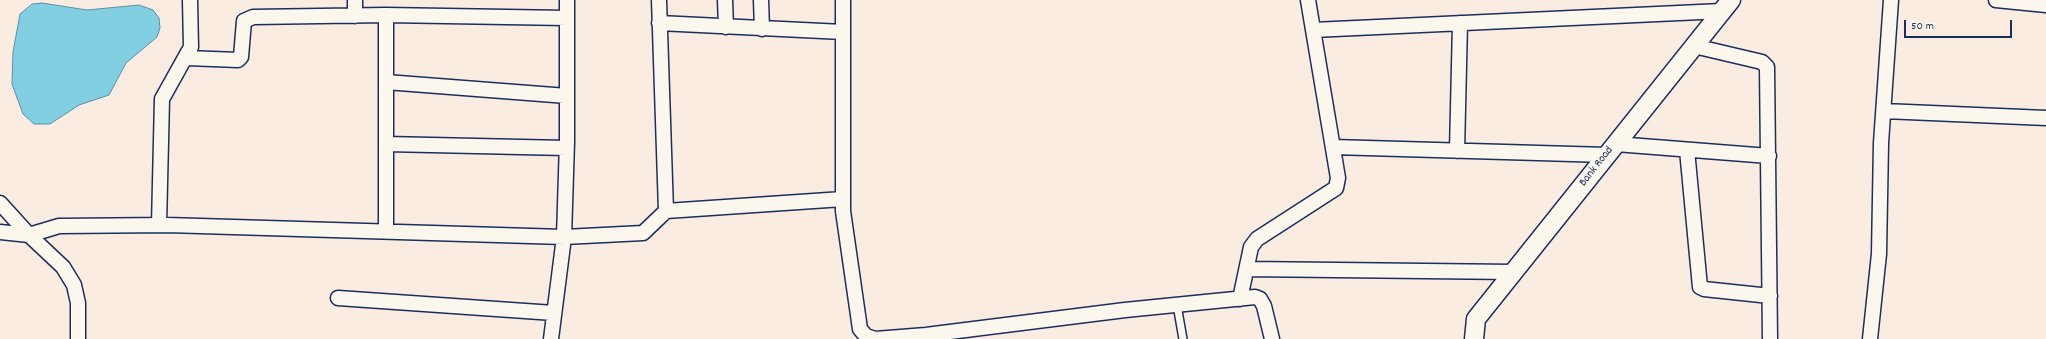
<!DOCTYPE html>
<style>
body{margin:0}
#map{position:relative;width:2046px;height:339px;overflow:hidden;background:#fbece1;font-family:Dekko,sans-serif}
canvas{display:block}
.scale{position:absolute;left:1904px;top:20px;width:108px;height:18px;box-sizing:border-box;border:2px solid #1b2f5e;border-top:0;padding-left:5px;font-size:12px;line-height:14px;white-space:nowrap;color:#1b2f5e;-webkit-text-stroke:3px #fbf7ec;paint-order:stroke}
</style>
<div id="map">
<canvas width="2046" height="339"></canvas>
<div class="scale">50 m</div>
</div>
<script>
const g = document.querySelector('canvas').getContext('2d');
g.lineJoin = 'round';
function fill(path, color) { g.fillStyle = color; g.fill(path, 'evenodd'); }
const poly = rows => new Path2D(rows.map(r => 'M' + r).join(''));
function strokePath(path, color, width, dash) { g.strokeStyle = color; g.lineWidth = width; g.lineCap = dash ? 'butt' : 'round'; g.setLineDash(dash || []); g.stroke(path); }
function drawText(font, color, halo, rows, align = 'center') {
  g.font = font + ' Dekko,sans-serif'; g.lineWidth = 3.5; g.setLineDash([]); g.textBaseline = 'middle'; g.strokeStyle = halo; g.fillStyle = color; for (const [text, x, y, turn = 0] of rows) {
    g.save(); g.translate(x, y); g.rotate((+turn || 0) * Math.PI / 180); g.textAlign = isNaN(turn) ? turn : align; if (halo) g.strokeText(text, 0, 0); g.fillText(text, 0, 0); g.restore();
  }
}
const water = poly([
 [42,3,87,10,139,5,153,10,159,18,160,28,157,37,126,63,109,95,79,105,50,124,34,124,23,114,12,84,13,52,20,14,32,4,42,3]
]);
fill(water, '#82cfe1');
strokePath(water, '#598fad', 1);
const service = poly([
 [1177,305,1183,339]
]);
const minor = poly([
 [659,0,666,211],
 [725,0,726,27],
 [761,0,762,29],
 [843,0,843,211,860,329,866,336,875,339,926,335,1125,310,1255,297,1260,299,1264,306,1272,339],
 [1996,0,2046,5],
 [355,16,355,0],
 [659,23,843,32],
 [1313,30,1722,11],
 [1694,46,1762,62,1767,67,1770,339],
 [187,58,238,60,241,57,244,21,253,17,386,15,567,18],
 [386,82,567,96],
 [1884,111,2046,118],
 [386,144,566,148],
 [1616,144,1769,156],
 [1333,147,1607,155],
 [1687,150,1700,287,1704,289,1770,296],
 [1457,151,1460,23],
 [0,203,29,235,63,267,74,285,78,303,78,339],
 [159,225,162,99,191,47,190,0],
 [386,231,386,15],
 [0,232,29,235,59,226,167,225,564,237,643,233,666,211,843,199],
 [1247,269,1514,272],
 [338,298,554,313],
 [1240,299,1251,247,1257,239,1336,188,1338,178,1308,0],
 [551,339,564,237,567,142,567,0],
 [1870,339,1879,254,1881,143,1891,0]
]);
const tertiary = poly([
 [1474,339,1476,319,1731,0]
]);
strokePath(service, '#1b2f5e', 10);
strokePath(minor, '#1b2f5e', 17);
strokePath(tertiary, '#1b2f5e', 21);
strokePath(service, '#fbf7ec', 7);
strokePath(minor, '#fbf7ec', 14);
strokePath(tertiary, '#fbf7ec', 18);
drawText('12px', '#1b2f5e', '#fbf7ec', [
 ["Bank Road",1597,167,-52]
]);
</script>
